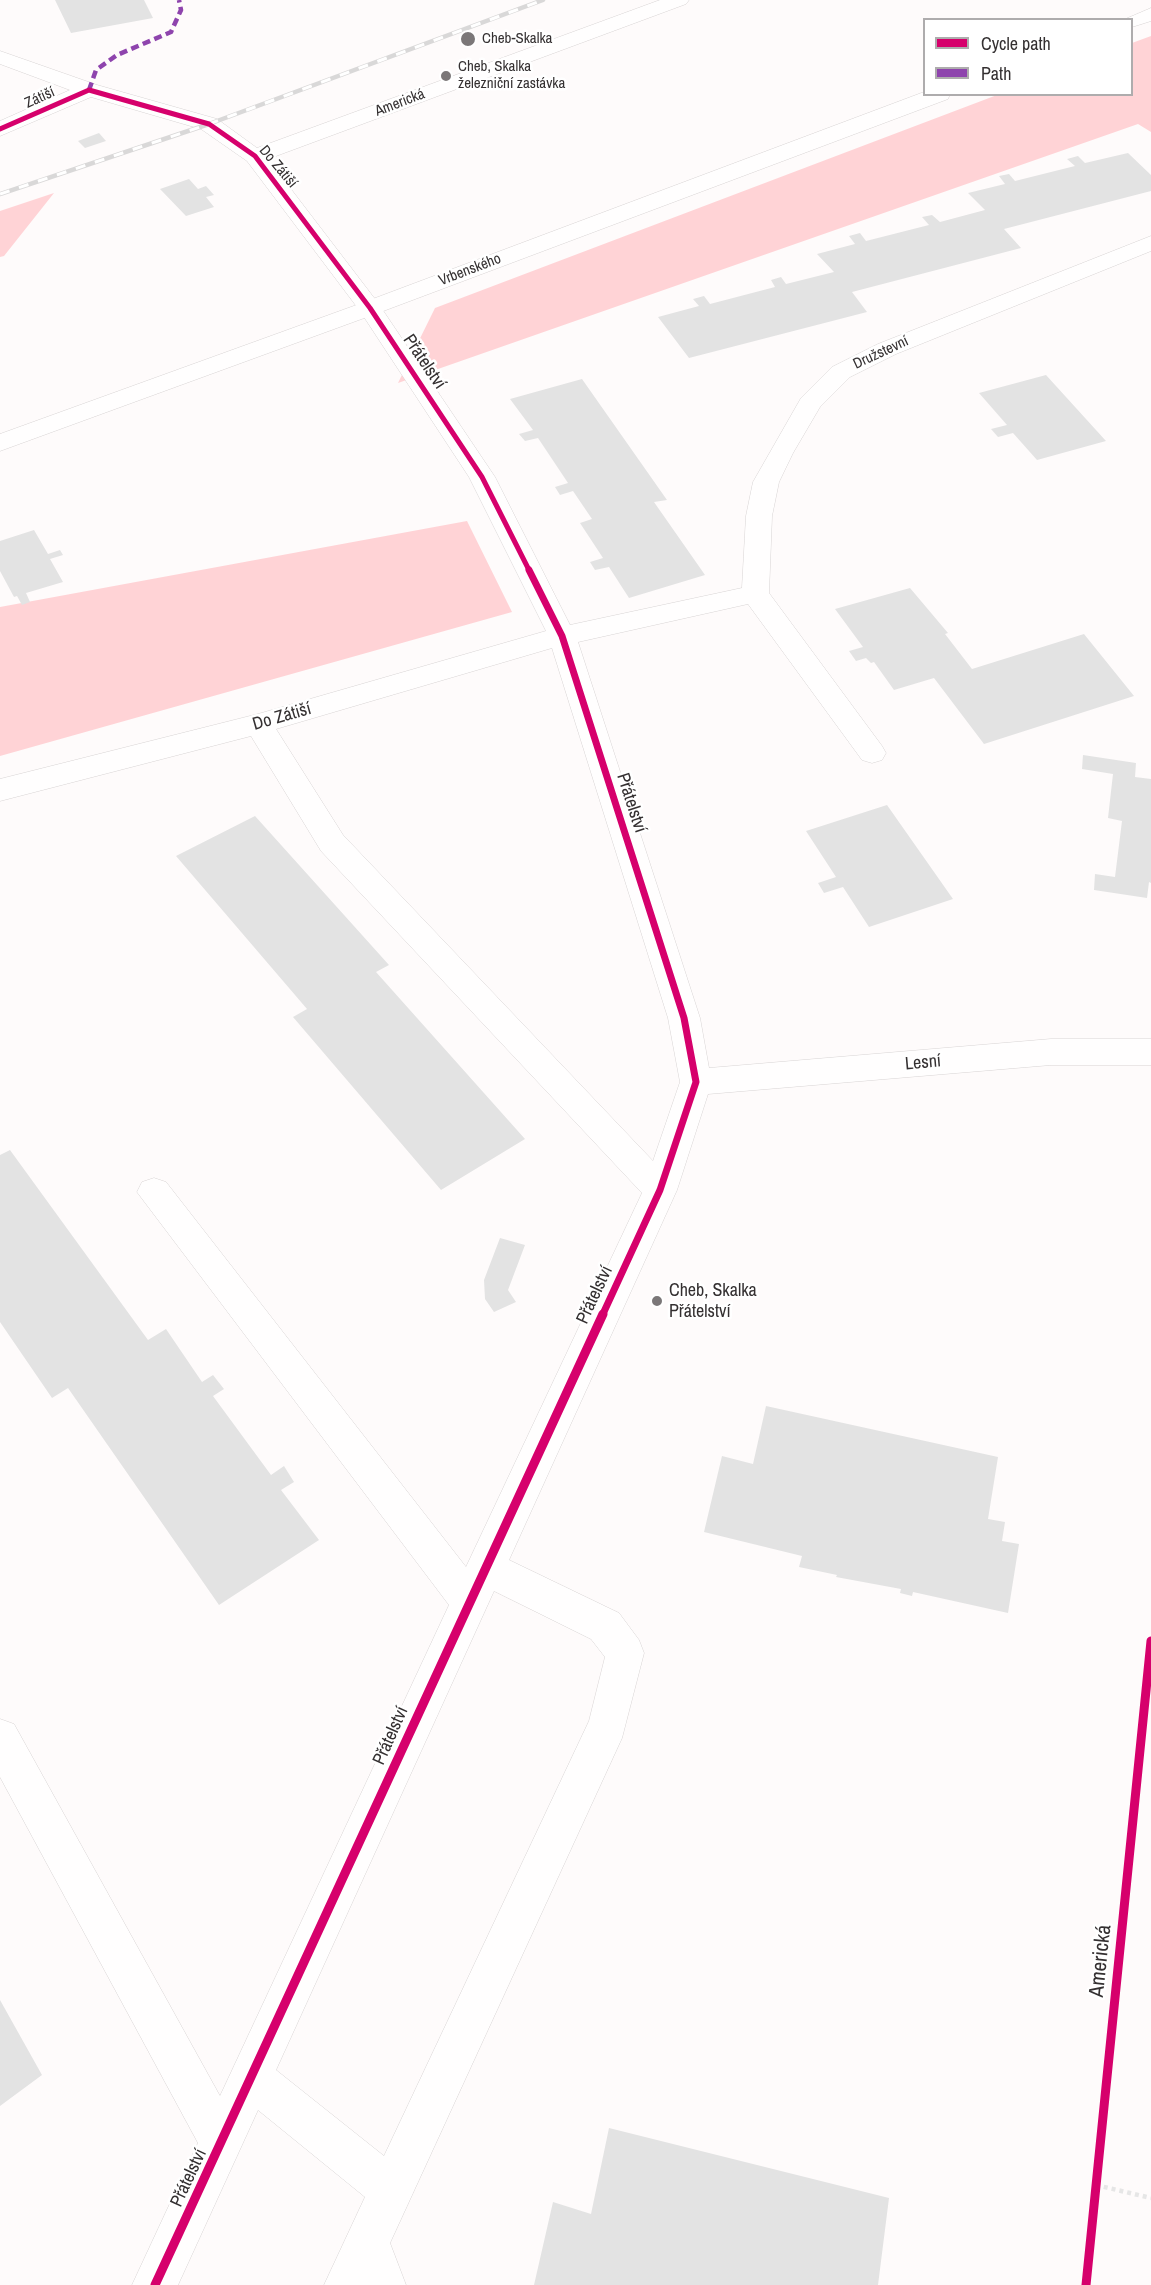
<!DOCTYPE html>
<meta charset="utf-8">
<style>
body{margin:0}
#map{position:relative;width:1151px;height:2285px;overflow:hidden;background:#fefbfb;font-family:"Archivo Narrow",sans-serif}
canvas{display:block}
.legend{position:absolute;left:923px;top:18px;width:210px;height:78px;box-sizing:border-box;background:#fff;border:2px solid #aeacad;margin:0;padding:8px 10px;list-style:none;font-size:18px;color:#343031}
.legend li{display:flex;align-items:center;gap:12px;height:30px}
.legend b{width:30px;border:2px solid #aeacad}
</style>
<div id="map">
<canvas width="1151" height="2285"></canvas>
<ul class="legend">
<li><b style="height:8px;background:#d6006c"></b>Cycle path</li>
<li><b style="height:8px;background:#8e44ad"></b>Path</li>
</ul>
</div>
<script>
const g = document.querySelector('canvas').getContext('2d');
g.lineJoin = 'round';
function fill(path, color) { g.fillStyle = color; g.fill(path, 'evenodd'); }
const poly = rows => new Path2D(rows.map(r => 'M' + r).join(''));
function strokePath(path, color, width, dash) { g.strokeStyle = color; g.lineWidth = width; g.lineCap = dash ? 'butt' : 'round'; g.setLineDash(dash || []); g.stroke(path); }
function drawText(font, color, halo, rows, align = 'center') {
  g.font = font + ' "Archivo Narrow",sans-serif'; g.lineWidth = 5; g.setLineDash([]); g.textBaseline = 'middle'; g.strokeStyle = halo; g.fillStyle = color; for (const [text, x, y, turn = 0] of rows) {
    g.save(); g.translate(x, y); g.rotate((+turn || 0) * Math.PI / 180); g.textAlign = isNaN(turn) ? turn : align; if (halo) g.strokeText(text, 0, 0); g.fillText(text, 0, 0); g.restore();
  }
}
fill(poly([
 [1151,36,1151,132,1138,124,398,383,435,308,997,95,1132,94,1132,43],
 [54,193,4,256,0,257,0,211],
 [467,521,512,612,0,756,0,607]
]), '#ffd3d6');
fill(poly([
 [55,0,144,0,153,18,71,33],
 [99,133,106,141,85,148,78,141],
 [1128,153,1151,175,1151,191,1004,229,1021,248,852,292,867,312,689,358,658,317,699,306,693,299,704,296,710,304,775,287,771,280,781,277,786,284,834,272,817,254,855,244,849,236,860,233,866,241,929,225,922,217,932,215,940,222,985,210,968,193,1005,184,999,176,1009,174,1015,181,1075,166,1067,159,1078,156,1085,163],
 [189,179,198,189,206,186,214,195,206,197,214,207,186,216,160,189],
 [1046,375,1106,441,1037,460,1013,433,998,437,991,429,1007,425,979,393],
 [582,379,667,500,654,502,705,575,629,598,609,567,595,570,590,562,603,558,580,523,592,519,573,491,560,495,555,487,568,483,538,438,525,441,519,434,533,430,510,399],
 [34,530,48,554,60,550,63,555,50,559,63,582,26,593,30,602,22,605,17,596,14,597,0,571,0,541],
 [910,588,948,633,945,634,972,669,1084,634,1134,696,984,744,934,678,894,690,874,662,871,663,866,658,856,661,849,651,863,647,835,609],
 [1083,755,1136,763,1135,777,1151,779,1151,883,1149,882,1147,898,1094,890,1095,874,1115,877,1122,821,1108,818,1113,774,1082,769],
 [887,805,953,899,869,927,843,887,824,893,818,883,836,877,806,831],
 [255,816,389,965,376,972,525,1139,441,1190,293,1017,307,1009,176,856],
 [10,1150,148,1340,166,1329,202,1382,213,1375,224,1389,213,1396,271,1475,284,1466,294,1482,281,1490,319,1540,219,1605,68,1388,52,1398,0,1322,0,1155],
 [500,1238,525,1245,508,1290,516,1302,494,1312,485,1299,484,1280],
 [766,1406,998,1457,988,1519,1005,1522,1002,1541,1019,1544,1008,1613,913,1592,912,1596,900,1593,901,1589,836,1577,837,1575,799,1567,802,1556,704,1532,722,1456,753,1464],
 [0,2000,42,2075,0,2106],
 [609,2128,889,2198,878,2285,534,2285,553,2202,591,2214]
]), '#e3e3e3');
const minor = poly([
 [660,0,689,0,686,4,268,159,378,303,495,477,570,625,742,588,746,516,753,482,801,398,832,367,878,344,1151,236,1151,251,896,354,850,377,820,407,793,453,779,482,772,516,769,593,882,746,886,753,882,760,872,763,862,760,748,604,578,642,700,1018,709,1068,1051,1039,1151,1039,1151,1065,1051,1065,708,1094,677,1190,509,1560,619,1613,639,1640,644,1653,622,1738,390,2243,406,2285,324,2285,365,2197,258,2110,178,2285,132,2285,198,2143,0,1777,0,1719,14,1724,220,2096,449,1605,137,1192,142,1182,154,1178,166,1182,466,1567,642,1193,321,851,251,736,0,801,0,779,258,714,546,631,469,477,360,311,247,161,201,129,91,97,0,136,0,121,70,90,0,64,0,51,97,85,217,119,257,148,660,0],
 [552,648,668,1018,680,1082,653,1161,343,835,276,729,552,648],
 [494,1591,591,1639,605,1657,589,1721,384,2156,276,2070,494,1591]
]);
const major = poly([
 [1151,8,1151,21,1132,27,1132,20,1123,20,1151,8],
 [924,92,924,94,950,94,948,99,378,313,0,451,0,434,362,303,924,92]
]);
strokePath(minor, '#d8d4d4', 1);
strokePath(major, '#d8d4d4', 1);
strokePath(poly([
 [1096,2185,1151,2198]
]), '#e6e6e6', 4.5, [4, 4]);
fill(minor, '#fffefe');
fill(major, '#fffefe');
const rail = poly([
 [0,194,209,124,543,0]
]);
strokePath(rail, '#d9d8d8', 4.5);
strokePath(rail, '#fff', 3, [10]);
strokePath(poly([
 [89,90,96,70,117,55,171,32,181,10,179,0]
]), '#8e44ad', 4.5, [8, 4.5]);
strokePath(poly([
 [0,129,89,90,209,124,255,156,370,308,482,477,530,572]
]), '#d6006c', 5);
strokePath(poly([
 [529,570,562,636,684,1018,696,1082,660,1190,602,1316]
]), '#d6006c', 7);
strokePath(poly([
 [155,2285,603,1314],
 [1086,2285,1151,1641]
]), '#d6006c', 9);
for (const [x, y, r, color] of [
 [468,39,8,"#7b7778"],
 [446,76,6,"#7b7778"],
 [657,1301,6,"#7b7778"]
]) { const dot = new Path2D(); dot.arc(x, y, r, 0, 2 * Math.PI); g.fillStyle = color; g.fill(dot); strokePath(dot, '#fff', 2); }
drawText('15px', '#343031', '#fff', [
 ["Cheb-Skalka",482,39],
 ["Cheb, Skalka",458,67],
 ["železniční zastávka",458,84]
], 'left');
drawText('15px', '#343031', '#fff', [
 ["Zátiší",40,98,-24],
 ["Americká",400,103,-21],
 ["Do Zátiší",278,167,50],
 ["Vrbenského",470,270,-21],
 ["Družstevní",881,353,-25]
]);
drawText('18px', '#343031', '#fff', [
 ["Přátelství",424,362,56],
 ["Do Zátiší",282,717,-16],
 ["Přátelství",631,803,72],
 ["Lesní",923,1063,-5],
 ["Přátelství",595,1295,-65],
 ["Přátelství",391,1736,-66],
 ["Přátelství",189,2178,-65]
]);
drawText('18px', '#343031', '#fff', [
 ["Cheb, Skalka",669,1291],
 ["Přátelství",669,1312]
], 'left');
drawText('21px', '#343031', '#fff', [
 ["Americká",1101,1961,-84]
]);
</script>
